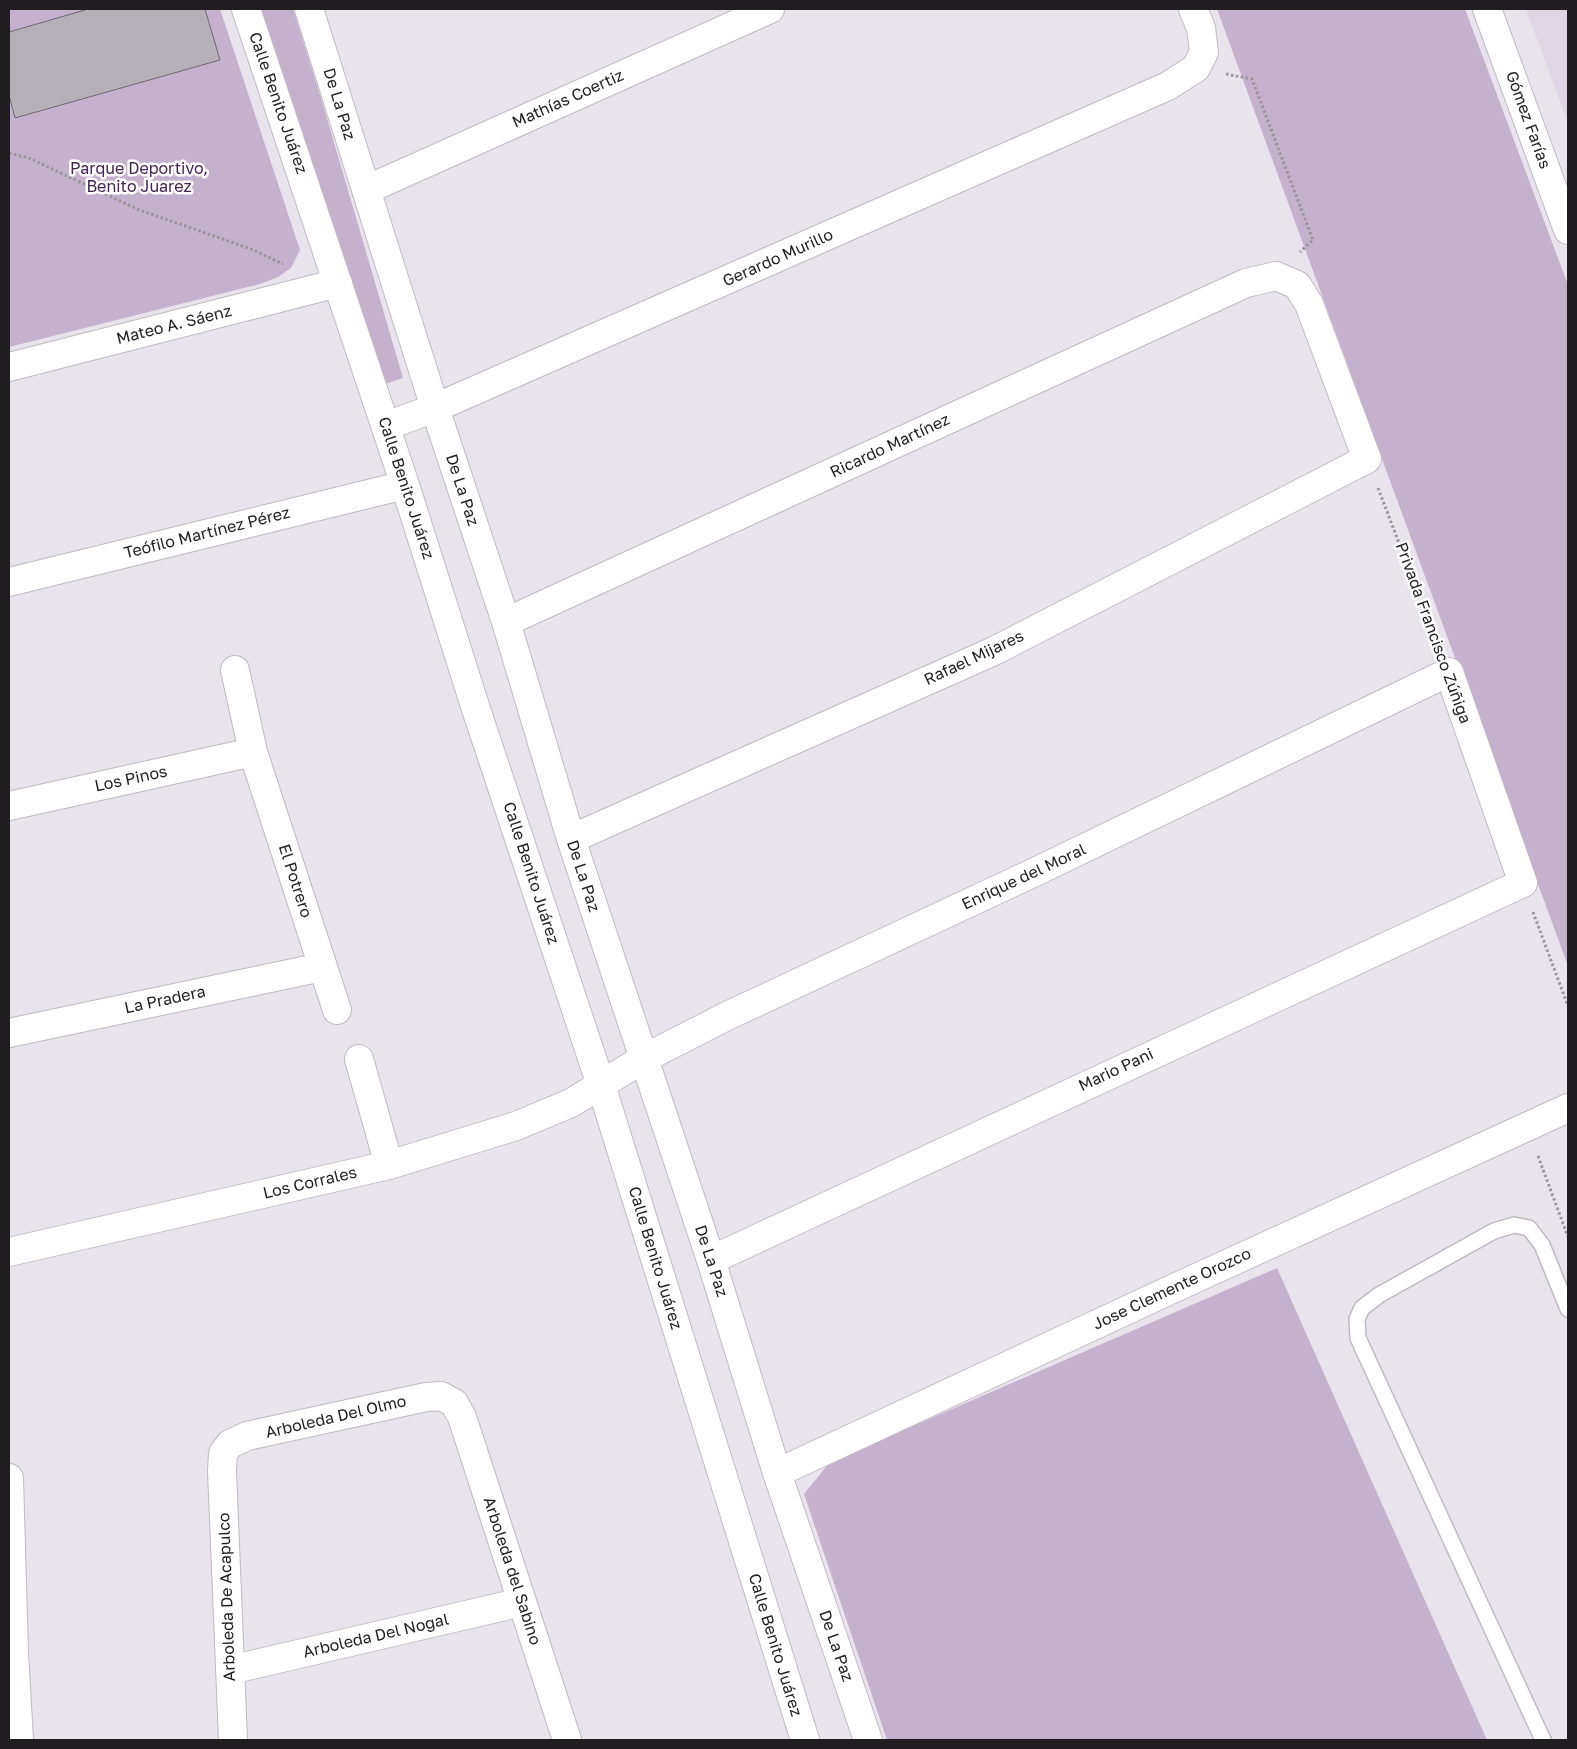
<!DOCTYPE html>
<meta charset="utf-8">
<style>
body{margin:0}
#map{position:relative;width:1577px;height:1749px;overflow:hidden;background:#e9e3ec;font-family:"Golos Text",sans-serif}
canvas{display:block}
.frame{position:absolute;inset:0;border:10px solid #1f1d20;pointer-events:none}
</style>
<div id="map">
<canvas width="1577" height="1749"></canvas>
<div class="frame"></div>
</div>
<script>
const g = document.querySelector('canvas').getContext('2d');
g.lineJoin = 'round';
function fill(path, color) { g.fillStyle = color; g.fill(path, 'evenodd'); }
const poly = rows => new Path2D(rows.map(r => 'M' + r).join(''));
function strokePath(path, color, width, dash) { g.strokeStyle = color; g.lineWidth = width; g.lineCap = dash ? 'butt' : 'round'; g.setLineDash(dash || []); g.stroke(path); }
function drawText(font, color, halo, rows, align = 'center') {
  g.font = font + ' "Golos Text",sans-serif'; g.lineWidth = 5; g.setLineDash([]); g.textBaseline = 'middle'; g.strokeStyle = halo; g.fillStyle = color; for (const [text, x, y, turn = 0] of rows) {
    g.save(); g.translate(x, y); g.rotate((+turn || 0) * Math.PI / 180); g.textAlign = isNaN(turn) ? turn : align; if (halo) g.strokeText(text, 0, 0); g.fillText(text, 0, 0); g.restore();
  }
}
fill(poly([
 [1526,9,1568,9,1568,123]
]), '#dfd5e4');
fill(poly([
 [9,9,220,9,300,250,291,268,278,277,260,284,9,347],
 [252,9,293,9,321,98,403,378,382,385],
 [1217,9,1465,9,1568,285,1568,966],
 [1277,1268,1487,1740,887,1740,804,1494,830,1462]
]), '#c4b1cd');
const building = poly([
 [85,9,205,9,220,60,15,118,9,95,9,32,85,10,85,9]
]);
fill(building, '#b5b0b8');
strokePath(building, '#6e6970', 1);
const lane = poly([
 [1543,1740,1358,1338,1357,1319,1362,1308,1379,1295,1494,1231,1514,1225,1529,1228,1542,1245,1568,1309]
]);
const street = poly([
 [246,9,405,485,475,706,601,1085,805,1740],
 [309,9,435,408,506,622,571,839,711,1260,777,1473,868,1740],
 [1487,9,1568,230],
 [366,190,770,9],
 [9,367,338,283],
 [386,426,435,408,1168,86,1196,68,1204,52,1201,28,1193,9],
 [9,582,405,485],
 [506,622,1246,283,1276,276,1297,285,1309,304,1367,459,994,651,571,839],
 [235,670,253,752,337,1010],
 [9,806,253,752],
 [9,1033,322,967],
 [359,1059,389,1165],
 [9,1252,389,1165,516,1126,571,1103,643,1059,727,1016,1035,872,1449,672,1523,883,711,1260],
 [777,1473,1181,1285,1568,1108],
 [9,1478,14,1652,19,1740],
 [230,1670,522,1602],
 [233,1740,222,1471,223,1453,230,1444,247,1436,426,1397,441,1396,454,1403,462,1417,567,1740]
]);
strokePath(lane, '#bfb9c1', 18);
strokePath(street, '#bfb9c1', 30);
strokePath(poly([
 [1226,74,1252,79,1313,240,1300,252],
 [9,153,29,158,137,209,251,249,283,264],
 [1378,488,1438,645],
 [1533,912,1568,1006],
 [1538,1156,1568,1237]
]), '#9a959c', 3, [2.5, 2.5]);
strokePath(lane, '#fff', 15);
strokePath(street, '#fff', 28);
drawText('16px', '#1f1d20', '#fff', [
 ["Mathías Coertiz",568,99,-24],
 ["Calle Benito Juárez",278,103,71],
 ["De La Paz",339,104,73],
 ["Gómez Farías",1528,120,70],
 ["Gerardo Murillo",778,258,-24],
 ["Mateo A. Sáenz",174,325,-14],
 ["Ricardo Martínez",890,446,-25],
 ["Calle Benito Juárez",406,488,72],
 ["De La Paz",462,490,72],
 ["Teófilo Martínez Pérez",207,533,-14],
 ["Privada Francisco Zúñiga",1433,633,70],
 ["Rafael Mijares",974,658,-25],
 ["Los Pinos",131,779,-12],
 ["Calle Benito Juárez",531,873,72],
 ["De La Paz",583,876,72],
 ["Enrique del Moral",1024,877,-25],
 ["El Potrero",295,881,72],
 ["La Pradera",165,1000,-12],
 ["Mario Pani",1116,1070,-25],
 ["Los Corrales",310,1183,-13],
 ["Calle Benito Juárez",655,1258,73],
 ["De La Paz",711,1261,72],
 ["Jose Clemente Orozco",1172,1289,-25],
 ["Arboleda Del Olmo",336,1417,-13],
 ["Arboleda del Sabino",512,1571,72],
 ["Arboleda De Acapulco",227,1597,-92],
 ["Arboleda Del Nogal",376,1636,-13],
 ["Calle Benito Juárez",775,1645,73],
 ["De La Paz",836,1646,71]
]);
drawText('16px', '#432152', '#fff', [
 ["Parque Deportivo,",139,169],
 ["Benito Juarez",139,187]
]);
</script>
